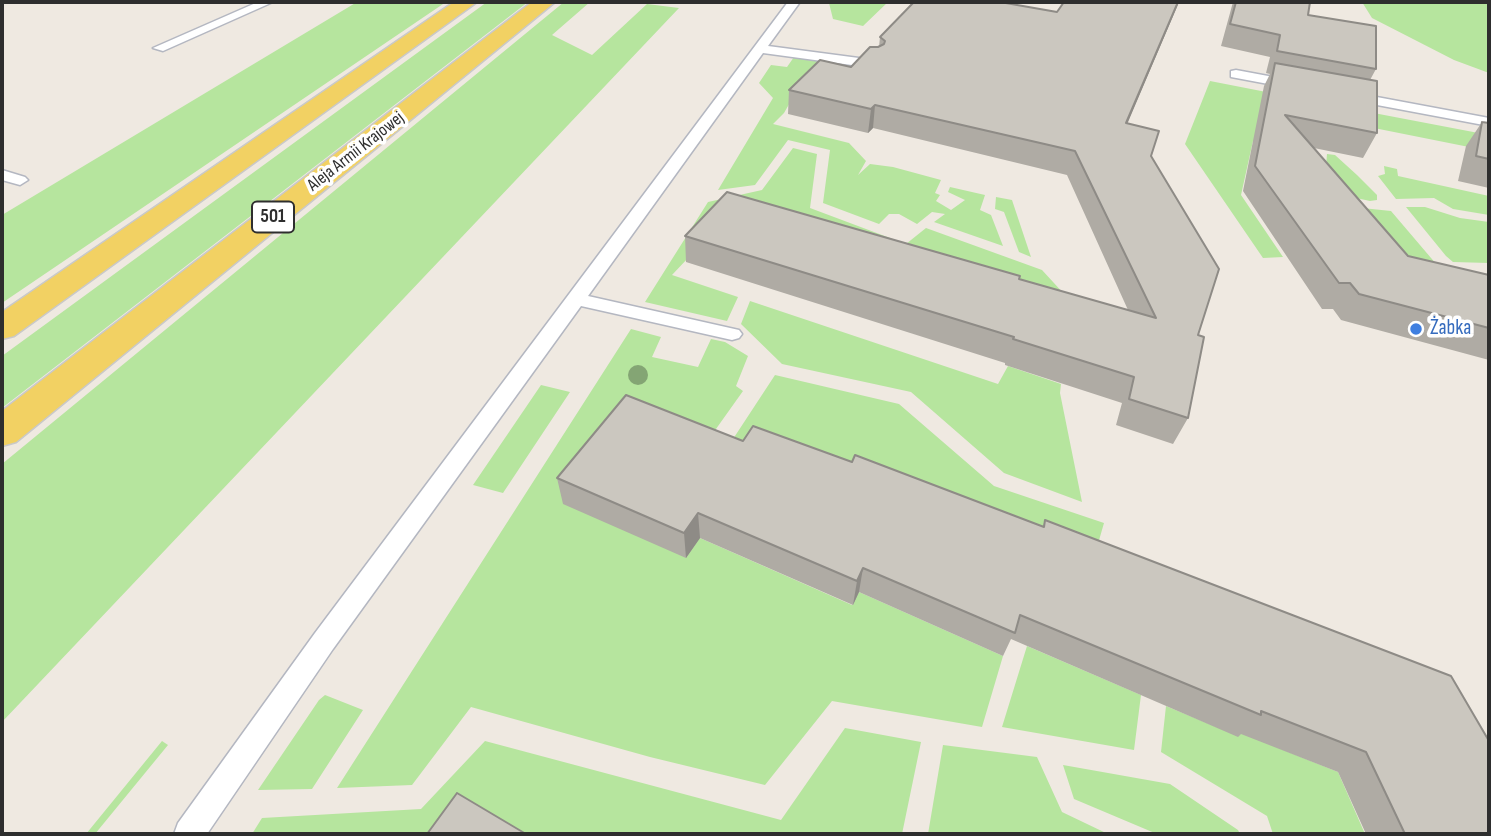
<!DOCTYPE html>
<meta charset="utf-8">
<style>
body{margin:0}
#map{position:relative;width:1491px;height:836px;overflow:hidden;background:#efe9e1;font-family:"Sofia Sans Condensed",sans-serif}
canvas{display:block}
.frame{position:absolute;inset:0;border:4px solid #2e2e2e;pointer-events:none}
</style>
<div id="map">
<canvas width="1491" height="836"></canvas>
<div class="frame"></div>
</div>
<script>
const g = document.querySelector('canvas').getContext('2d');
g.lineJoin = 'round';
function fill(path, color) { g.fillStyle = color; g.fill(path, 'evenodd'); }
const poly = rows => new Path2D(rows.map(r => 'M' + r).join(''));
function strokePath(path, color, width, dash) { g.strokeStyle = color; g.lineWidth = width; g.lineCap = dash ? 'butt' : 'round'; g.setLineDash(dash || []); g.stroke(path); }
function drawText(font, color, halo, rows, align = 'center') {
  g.font = font + ' "Sofia Sans Condensed",sans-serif'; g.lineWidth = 7; g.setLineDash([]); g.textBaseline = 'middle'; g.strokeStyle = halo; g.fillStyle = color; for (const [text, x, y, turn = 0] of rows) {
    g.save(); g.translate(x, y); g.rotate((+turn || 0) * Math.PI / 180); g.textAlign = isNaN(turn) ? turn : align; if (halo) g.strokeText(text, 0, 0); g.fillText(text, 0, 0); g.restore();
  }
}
fill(poly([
 [357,2,446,2,2,303,2,215],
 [487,2,528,2,2,408,2,356],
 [564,2,590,2,552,35,592,55,647,4,679,8,2,722,2,464],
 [826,2,888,2,863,26,833,19,829,3],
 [1362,2,1489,2,1489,73,1454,60,1372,18],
 [794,57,872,67,792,99,784,113,773,124,849,143,866,161,858,175,870,164,893,167,941,180,935,193,940,195,936,201,951,210,965,200,948,192,950,187,985,195,980,210,991,215,1003,246,934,222,945,214,932,212,917,224,899,214,889,214,879,224,823,203,830,150,788,140,755,185,718,190,773,98,759,83,771,65,787,67],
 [1210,81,1343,107,1253,141,1241,195,1283,257,1263,258,1185,144],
 [1358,110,1489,135,1489,151,1359,125],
 [793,148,817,154,810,208,906,244,926,228,1042,270,1088,320,738,205,672,275,738,297,727,321,645,302,708,202,762,190],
 [1327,154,1335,155,1357,175,1377,195,1377,200,1370,201,1324,191],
 [1384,166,1397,169,1398,176,1489,196,1489,215,1453,209,1434,198,1396,199,1378,176,1385,174],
 [996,197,1012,200,1031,257,1019,252,1004,212,995,209],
 [1343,206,1391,211,1437,265,1384,275],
 [1406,207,1425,207,1460,218,1489,222,1489,263,1453,262,1446,256],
 [750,301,998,384,1008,366,1061,384,1060,393,1082,502,1004,473,911,392,782,364,741,324],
 [631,329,661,337,652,357,698,367,711,339,725,342,748,356,736,386,743,391,701,450,700,538,852,605,859,592,1003,656,982,727,832,701,765,785,650,757,471,707,412,785,337,788],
 [775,375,899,404,994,486,1104,523,1091,568,714,468],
 [541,385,570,392,503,493,473,485],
 [1027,646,1141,695,1134,750,1002,727],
 [325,695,363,710,312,789,258,790,319,700],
 [1166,706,1238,736,1239,732,1338,772,1365,834,1273,834,1267,816,1161,752],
 [845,728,921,742,902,834,252,834,262,818,421,809,485,741,781,820],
 [162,741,168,745,95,834,86,834],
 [943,745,1037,757,1062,812,1108,834,928,834],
 [1063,765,1170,784,1238,830,1240,834,1157,834,1074,799]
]), '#b6e59e');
const service = poly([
 [258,2,273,2,163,51,153,48,258,2],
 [788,2,800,2,768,46,874,60,880,64,874,68,763,53,588,296,739,330,742,334,739,338,732,340,581,306,333,649,207,834,174,834,178,823,315,633,788,2],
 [1236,70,1295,81,1302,85,1295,89,1231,77,1231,71,1236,70],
 [1350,92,1489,118,1489,126,1345,99,1343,96,1350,92],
 [2,170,25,177,28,180,20,185,2,180,2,170]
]);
const primary = poly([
 [454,2,477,2,14,336,2,339,2,312,454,2],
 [532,2,555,2,16,442,2,446,2,411,532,2]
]);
strokePath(service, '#b4b7c1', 3);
strokePath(primary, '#c9c9c9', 3);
fill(service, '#fff');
fill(primary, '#f2d163');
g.fillStyle = '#84a574';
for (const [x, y] of [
 [638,375]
]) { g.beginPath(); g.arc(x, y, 10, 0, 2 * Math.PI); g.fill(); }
fill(poly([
 [1233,2,1310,2,1308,15,1376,69,1370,80,1377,133,1363,158,1314,148,1408,256,1489,275,1489,360,1341,320,1333,309,1322,309,1243,191,1264,86,1270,74,1266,73,1270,57,1221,46],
 [880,37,1127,124,1151,156,1198,335,1188,418,1173,444,1116,425,1122,403,1005,365,1005,363,686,262,685,236,1019,279,1128,310,1067,175,873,128,868,133,788,114,789,90,851,67,879,47],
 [1482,122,1489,123,1489,188,1458,181,1466,146],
 [743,441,852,462,1043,526,1045,520,1489,834,1366,834,1338,772,1241,734,1238,737,1011,639,1003,656,859,592,853,605,700,538,686,558,563,504,557,478]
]), '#afaba4');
fill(poly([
 [1178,2,1179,2,1117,148,1126,123],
 [875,105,873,128,868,133,871,109],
 [698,513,700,538,686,558,684,533],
 [863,568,859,592,853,605,857,581]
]), '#8e8b86');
const building = poly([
 [914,2,1000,2,1057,12,1064,2,1178,2,1126,123,1159,131,1151,156,1219,269,1198,335,1204,337,1188,418,1129,399,1134,377,1013,339,1014,337,685,236,727,192,1020,276,1019,279,1156,318,1075,151,875,105,871,109,789,90,820,60,851,67,870,47,878,47,884,44,885,41,880,37,914,2],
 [1236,2,1310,2,1308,15,1376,26,1376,69,1277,51,1280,35,1230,24,1236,2],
 [1275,63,1377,81,1377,133,1285,115,1408,256,1489,275,1489,328,1359,294,1350,283,1339,283,1255,166,1275,63],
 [1482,122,1489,123,1489,159,1476,156,1482,122],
 [626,395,743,441,753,426,852,462,855,455,1044,527,1045,520,1451,676,1489,741,1489,834,1405,834,1366,752,1261,711,1261,715,1020,615,1015,633,863,568,857,581,698,513,684,533,557,478,626,395],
 [457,793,526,834,427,834,457,793]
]);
fill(building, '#cbc7bf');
strokePath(building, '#8e8b86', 2);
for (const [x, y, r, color] of [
 [1416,329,7,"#3f7fe0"]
]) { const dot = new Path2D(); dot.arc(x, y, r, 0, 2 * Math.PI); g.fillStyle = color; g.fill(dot); strokePath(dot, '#fff', 2.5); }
drawText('18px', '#2e2e2e', '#fff', [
 ["Aleja Armii Krajowej",356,152,-38]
]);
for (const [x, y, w] of [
 [273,217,42]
]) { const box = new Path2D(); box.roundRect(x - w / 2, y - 15.5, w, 31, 5); g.fillStyle = '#fff'; g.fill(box); strokePath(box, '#2e2e2e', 2); }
drawText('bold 19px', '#2e2e2e', null, [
 ["501",273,217]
]);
drawText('21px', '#366cbe', '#fff', [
 ["Żabka",1430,329]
], 'left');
</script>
